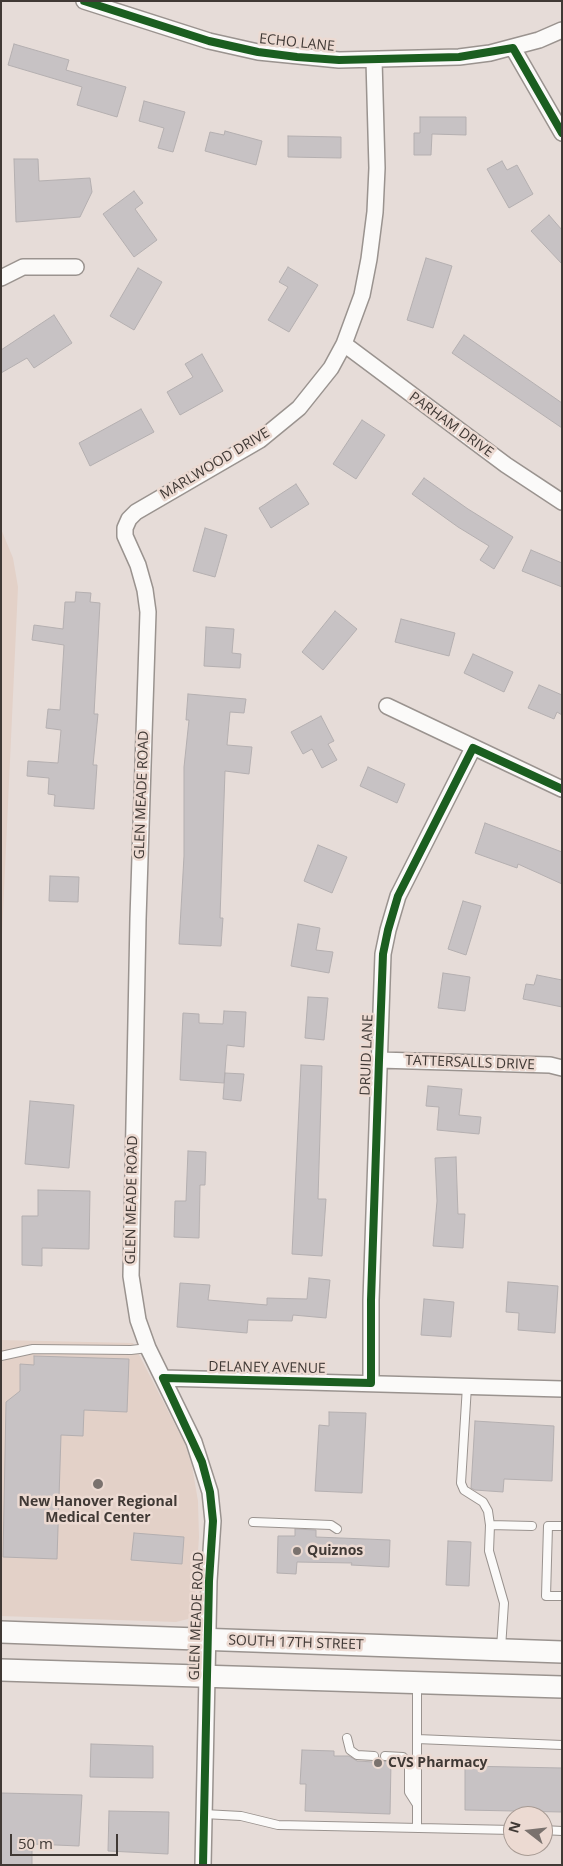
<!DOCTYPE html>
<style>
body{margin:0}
#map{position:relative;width:563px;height:1866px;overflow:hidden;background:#e6dcd8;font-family:"Open Sans",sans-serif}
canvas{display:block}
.frame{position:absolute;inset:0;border:2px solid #403935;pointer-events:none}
.north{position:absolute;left:503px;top:1806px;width:50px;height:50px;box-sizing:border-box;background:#ecdad2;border:1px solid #a79a93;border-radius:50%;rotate:286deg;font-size:14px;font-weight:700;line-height:20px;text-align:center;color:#403935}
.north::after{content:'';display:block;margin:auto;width:18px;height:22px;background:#7a726e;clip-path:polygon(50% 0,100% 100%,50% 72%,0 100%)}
.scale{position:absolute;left:10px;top:1834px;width:108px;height:22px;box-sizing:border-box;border:2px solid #403935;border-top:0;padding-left:6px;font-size:15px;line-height:18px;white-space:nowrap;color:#403935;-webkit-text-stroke:4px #ecdad2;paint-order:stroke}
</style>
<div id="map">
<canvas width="563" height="1866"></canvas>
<div class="frame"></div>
<div class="north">N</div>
<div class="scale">50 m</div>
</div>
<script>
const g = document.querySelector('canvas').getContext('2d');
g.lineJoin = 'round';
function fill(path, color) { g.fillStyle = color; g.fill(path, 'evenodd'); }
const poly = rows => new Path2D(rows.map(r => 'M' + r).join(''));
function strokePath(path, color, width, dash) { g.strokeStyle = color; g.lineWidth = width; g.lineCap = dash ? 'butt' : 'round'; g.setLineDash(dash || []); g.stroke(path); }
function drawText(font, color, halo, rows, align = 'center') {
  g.font = font + ' "Open Sans",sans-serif'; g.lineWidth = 5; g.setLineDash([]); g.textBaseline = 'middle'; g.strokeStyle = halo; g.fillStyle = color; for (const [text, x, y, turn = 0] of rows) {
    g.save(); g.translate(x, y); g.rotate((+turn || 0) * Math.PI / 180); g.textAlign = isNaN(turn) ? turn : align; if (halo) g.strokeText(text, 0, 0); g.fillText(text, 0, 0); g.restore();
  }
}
fill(poly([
 [1,529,13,558,18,587,1,956],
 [1,1340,133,1343,185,1444,192,1466,198,1501,199,1537,194,1611,188,1619,176,1622,1,1616]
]), '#e3d1c8');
const building = poly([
 [14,44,69,60,66,70,126,87,117,117,77,105,82,87,8,65,14,44],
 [144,101,185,112,173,152,158,148,164,128,139,121,144,101],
 [420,117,466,117,466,135,432,134,431,155,414,155,414,133,420,133,420,117],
 [225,131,262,141,256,165,205,151,210,132,224,135,225,131],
 [288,136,341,137,341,158,288,157,288,136],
 [14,159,38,159,39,181,90,178,92,192,80,217,16,222,14,159],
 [502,161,507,170,517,165,533,194,509,208,487,169,502,161],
 [134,191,143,203,135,209,157,240,134,257,103,214,134,191],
 [549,215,562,230,562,264,531,231,549,215],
 [426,258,452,266,433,328,407,320,426,258],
 [288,267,318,285,289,332,268,320,288,287,279,282,288,267],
 [138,268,162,282,134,330,110,316,138,268],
 [54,315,72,343,34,368,27,358,1,373,1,350,54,315],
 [464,335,562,403,562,428,452,353,464,335],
 [202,354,223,391,180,415,167,392,193,377,185,364,202,354],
 [141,409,154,432,90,466,79,443,141,409],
 [362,420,385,435,356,479,333,464,362,420],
 [424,478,468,509,513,537,494,569,480,560,489,546,458,527,412,494,424,478],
 [296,484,309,504,271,528,259,508,296,484],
 [205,528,227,535,215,577,193,571,205,528],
 [531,550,562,563,562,587,522,571,531,550],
 [76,592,91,593,90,602,100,603,94,714,98,714,93,765,97,765,94,809,54,806,55,795,48,794,49,778,27,776,28,761,58,763,61,730,46,728,48,709,60,710,64,645,32,640,34,625,63,629,65,602,75,602,76,592],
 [335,611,357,629,323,670,302,652,335,611],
 [401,619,455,633,449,656,395,642,401,619],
 [206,627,234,629,232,653,241,654,240,668,204,666,206,627],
 [473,654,513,672,504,692,464,673,473,654],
 [539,685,562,695,562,715,557,712,554,719,528,708,539,685],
 [188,694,246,699,244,713,230,712,227,745,252,747,249,774,225,771,220,918,223,918,221,946,179,944,184,856,184,767,189,720,186,720,188,694],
 [321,716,334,741,328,744,337,760,322,768,312,749,303,754,291,732,321,716],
 [368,767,405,784,397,803,360,786,368,767],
 [485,823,562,852,562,884,518,864,517,868,475,853,485,823],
 [318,845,347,857,332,893,304,881,318,845],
 [50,876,79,877,78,902,49,901,50,876],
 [463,901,481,906,466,955,448,949,463,901],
 [298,924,320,928,316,950,333,952,329,973,291,966,298,924],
 [443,973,470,977,465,1011,438,1008,443,973],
 [537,975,562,980,562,1007,523,999,526,984,534,985,537,975],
 [308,997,328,998,324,1040,305,1038,308,997],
 [224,1011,246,1012,244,1047,227,1045,224,1083,180,1080,183,1013,199,1014,199,1023,223,1024,224,1011],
 [301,1065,322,1066,318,1199,326,1199,322,1256,292,1254,301,1065],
 [225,1073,244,1074,241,1101,223,1099,225,1073],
 [428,1086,462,1089,459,1115,481,1117,479,1134,437,1130,439,1107,426,1106,428,1086],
 [30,1101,74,1105,69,1168,25,1164,30,1101],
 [188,1151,206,1152,205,1185,200,1185,199,1238,174,1237,175,1201,186,1201,188,1151],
 [456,1157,458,1214,465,1214,463,1248,433,1246,437,1201,435,1158,456,1157],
 [38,1190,90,1191,89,1249,42,1248,42,1266,22,1265,22,1216,38,1216,38,1190],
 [309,1278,330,1280,326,1318,293,1315,292,1321,248,1320,247,1333,177,1327,180,1283,210,1285,208,1300,267,1305,267,1298,307,1299,309,1278],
 [508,1282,558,1286,555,1333,518,1330,519,1313,506,1312,508,1282],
 [424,1299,454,1302,451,1337,421,1335,424,1299],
 [34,1356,129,1359,127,1412,84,1410,83,1436,61,1435,57,1559,3,1557,6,1402,20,1391,20,1364,34,1365,34,1356],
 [329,1412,366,1413,362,1493,315,1491,319,1425,329,1426,329,1412],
 [475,1421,554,1426,552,1481,504,1479,503,1492,475,1490,471,1488,475,1421],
 [295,1529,316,1530,316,1537,390,1540,389,1567,351,1565,352,1563,297,1562,296,1574,277,1573,278,1536,295,1536,295,1529],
 [134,1533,184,1537,182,1564,131,1560,134,1533],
 [448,1541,471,1542,469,1586,446,1585,448,1541],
 [91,1744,153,1746,153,1778,90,1777,91,1744],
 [302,1750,334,1751,334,1756,349,1756,357,1761,374,1762,380,1757,382,1761,391,1762,390,1814,305,1811,306,1784,300,1784,302,1750],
 [465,1766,562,1768,562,1812,465,1810,465,1766],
 [1,1793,82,1795,79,1846,32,1844,32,1865,1,1865,1,1793],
 [109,1811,169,1812,168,1854,108,1851,109,1811]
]);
fill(building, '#c7c2c4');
strokePath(building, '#b4afb0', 1);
const lane = poly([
 [1,1356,33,1349,131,1350,148,1348],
 [467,1386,461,1483,464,1490,483,1502,488,1511,490,1525],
 [253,1522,331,1525,337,1529],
 [562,1526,548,1526,546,1596,562,1596],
 [501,1648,504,1603,489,1551,490,1525,532,1526],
 [417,1685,417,1739,562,1745],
 [347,1738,350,1750,357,1755,374,1756],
 [417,1739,417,1828],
 [385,1756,403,1757,409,1765,409,1792,416,1803],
 [204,1814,241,1816,278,1825,513,1830],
 [543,1830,562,1831]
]);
const street = poly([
 [84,1,209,41,258,52,339,60,459,57,490,53,539,40,562,30],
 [513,48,562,133],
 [1,278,23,267,76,267],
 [344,344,506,465,562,502],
 [387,706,562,789],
 [379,1060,550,1065,562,1068],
 [163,1378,562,1389],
 [371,1383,371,1300,383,954,388,930,398,896,473,748],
 [203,1865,209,1581,213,1521,210,1492,194,1442,148,1348,138,1320,131,1276,138,919,148,612,145,590,138,565,125,536,125,528,129,519,136,512,260,440,299,408,331,368,344,344,362,295,369,259,375,212,377,168,374,60]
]);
const secondary = poly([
 [1,1632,562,1652],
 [1,1670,562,1687]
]);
strokePath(lane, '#9a938f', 10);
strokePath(street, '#9a938f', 18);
strokePath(secondary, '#9a938f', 24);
strokePath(lane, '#fbfaf9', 8);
strokePath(street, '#fbfaf9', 15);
strokePath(secondary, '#fbfaf9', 21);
strokePath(poly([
 [84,1,209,41,258,52,297,57,339,60,459,57,513,48,562,133],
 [203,1865,209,1581,213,1521,210,1492,202,1462,163,1378,371,1383,371,1300,379,1060,383,954,388,930,398,896,473,748,562,789]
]), '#1b5e20', 8);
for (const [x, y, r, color] of [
 [98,1484,6,"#7a726e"],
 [297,1551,5,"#7a726e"],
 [378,1763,5,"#7a726e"]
]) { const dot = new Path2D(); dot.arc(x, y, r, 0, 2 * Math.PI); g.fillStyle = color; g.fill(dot); strokePath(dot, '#ecdad2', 2); }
drawText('14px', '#403935', '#ecdad2', [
 ["ECHO LANE",297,43,6],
 ["PARHAM DRIVE",451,425,36],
 ["MARLWOOD DRIVE",215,464,-31],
 ["GLEN MEADE ROAD",142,795,-88],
 ["DRUID LANE",367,1055,-88],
 ["TATTERSALLS DRIVE",470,1063,2],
 ["GLEN MEADE ROAD",132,1200,-89],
 ["DELANEY AVENUE",267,1368,1],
 ["GLEN MEADE ROAD",197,1616,-88],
 ["SOUTH 17TH STREET",296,1643,2]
]);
drawText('bold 14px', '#403935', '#ecdad2', [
 ["New Hanover Regional",98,1502,"center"],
 ["Medical Center",98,1518,"center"],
 ["Quiznos",307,1551],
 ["CVS Pharmacy",388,1763]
], 'left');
</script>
